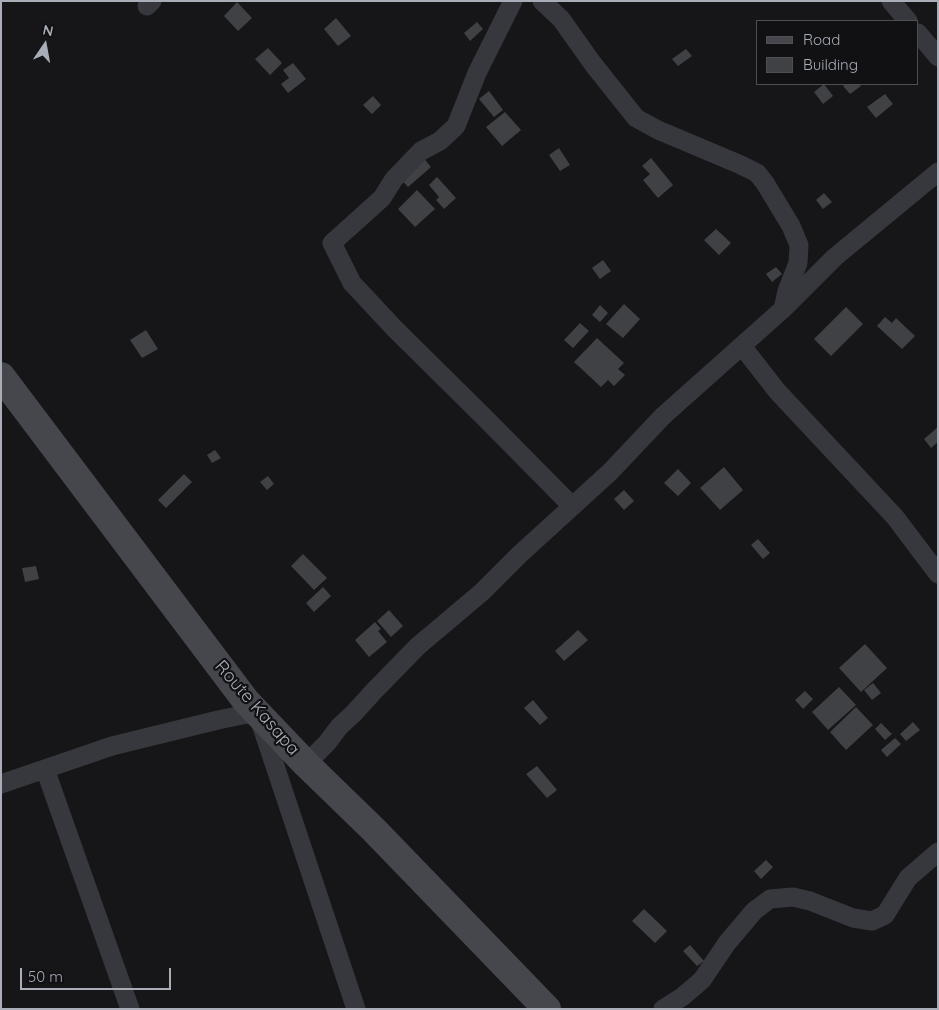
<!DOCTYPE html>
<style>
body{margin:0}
#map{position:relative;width:939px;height:1010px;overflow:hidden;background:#161618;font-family:Quicksand,sans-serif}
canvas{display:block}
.frame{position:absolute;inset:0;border:2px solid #a8adb8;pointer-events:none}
.legend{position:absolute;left:756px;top:20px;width:162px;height:65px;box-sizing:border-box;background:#111113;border:1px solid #4d4f55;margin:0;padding:6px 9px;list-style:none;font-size:15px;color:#a8adb8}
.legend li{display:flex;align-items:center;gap:10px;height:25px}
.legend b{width:25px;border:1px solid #4d4f55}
.north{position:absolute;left:20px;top:20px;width:50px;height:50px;-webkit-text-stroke:4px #111113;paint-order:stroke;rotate:12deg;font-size:14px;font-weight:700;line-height:20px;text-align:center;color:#a8adb8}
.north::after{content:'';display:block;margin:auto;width:18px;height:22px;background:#a8adb8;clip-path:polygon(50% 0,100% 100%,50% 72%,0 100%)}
.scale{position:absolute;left:20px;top:968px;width:151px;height:22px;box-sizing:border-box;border:2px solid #a8adb8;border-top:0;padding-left:6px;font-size:15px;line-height:18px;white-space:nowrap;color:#a8adb8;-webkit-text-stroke:4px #111113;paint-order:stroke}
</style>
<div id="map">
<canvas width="939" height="1010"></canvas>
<div class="frame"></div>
<ul class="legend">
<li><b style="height:6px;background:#45474d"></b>Road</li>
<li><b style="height:14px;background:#404145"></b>Building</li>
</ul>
<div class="north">N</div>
<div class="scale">50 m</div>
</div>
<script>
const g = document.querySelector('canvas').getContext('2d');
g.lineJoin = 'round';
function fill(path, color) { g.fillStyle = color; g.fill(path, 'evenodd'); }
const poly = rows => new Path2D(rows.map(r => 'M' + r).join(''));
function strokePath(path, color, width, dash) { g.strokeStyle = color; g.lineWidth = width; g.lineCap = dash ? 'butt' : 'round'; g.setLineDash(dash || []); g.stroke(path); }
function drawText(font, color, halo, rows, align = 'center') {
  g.font = font + ' Quicksand,sans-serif'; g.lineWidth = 4.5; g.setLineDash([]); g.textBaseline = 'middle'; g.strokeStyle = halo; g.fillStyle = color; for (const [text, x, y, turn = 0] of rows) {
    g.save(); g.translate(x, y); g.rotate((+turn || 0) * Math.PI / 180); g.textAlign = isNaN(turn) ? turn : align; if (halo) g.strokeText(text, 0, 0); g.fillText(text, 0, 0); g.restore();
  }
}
fill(poly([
 [237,2,252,18,238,31,224,16],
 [336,18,351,36,338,46,324,29],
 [477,22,483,29,470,41,464,33],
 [268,48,282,63,270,75,255,59],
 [686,49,692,56,678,66,672,59],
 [293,63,306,79,288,93,281,84,289,78,283,70],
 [824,84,833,96,823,104,814,92],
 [846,84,859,84,861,86,850,94,843,86],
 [489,91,503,110,494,117,479,99],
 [885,94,893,104,876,118,867,107],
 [373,96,381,105,372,114,363,105],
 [505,112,521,130,502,146,486,127],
 [559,148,570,165,560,171,549,155],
 [422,156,431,167,408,187,398,176],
 [651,158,673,185,658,198,643,180,650,174,642,166],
 [437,177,456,198,444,209,436,200,439,197,429,185],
 [417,190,435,209,415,227,398,209],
 [824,193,832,202,823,209,816,200],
 [716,229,731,243,719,255,704,240],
 [603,260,611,271,600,279,592,268],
 [776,267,782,274,772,282,766,274],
 [624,304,640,319,623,338,606,324],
 [600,305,608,313,600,322,592,315],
 [846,307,863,324,831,356,814,339],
 [885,317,892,323,896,318,915,336,902,349,877,326],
 [580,323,589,331,573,348,564,340],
 [146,330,158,349,142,358,130,340],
 [597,338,624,363,618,369,625,375,614,386,608,380,601,387,574,362],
 [938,427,938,442,931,448,924,439],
 [215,450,221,458,212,463,207,455],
 [724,467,743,490,720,510,700,488],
 [678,469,691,483,678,496,664,483],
 [184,474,192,482,166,508,158,500],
 [268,476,274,484,267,490,260,482],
 [624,490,634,501,624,510,614,499],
 [758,539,770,553,763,559,751,545],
 [303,554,327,578,314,590,291,566],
 [36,566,39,579,25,582,22,568],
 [323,587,331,596,314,612,306,603],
 [389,610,403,626,391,637,377,621],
 [375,622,381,629,378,631,387,642,369,657,355,640],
 [578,630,588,640,564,661,555,651],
 [865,644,887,668,861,692,839,668],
 [873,683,881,693,872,700,864,690],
 [839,687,856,705,828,730,812,712],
 [805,691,813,699,803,709,795,700],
 [533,700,548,718,540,725,524,708],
 [856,707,873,725,846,750,830,732],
 [913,722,920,730,906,741,900,734],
 [881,723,892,734,885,740,875,729],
 [895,738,901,744,887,757,881,750],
 [537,766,557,790,547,798,526,774],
 [766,860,773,867,761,879,754,871],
 [644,909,667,931,655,943,632,921],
 [690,945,704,961,697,966,683,951]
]), '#404145');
strokePath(poly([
 [513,1,477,73,456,126,440,141,421,151,394,179,382,198,332,243,352,283,395,329,486,419,572,506],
 [542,1,561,19,593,64,636,118,658,130,741,165,757,173,765,183,791,226,799,245,798,263,787,291,783,309],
 [891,1,908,21],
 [147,6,152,1],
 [918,33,938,57],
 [742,346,777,391,895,517,938,574],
 [306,764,327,743,339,727,354,713,374,691,418,646,482,592,519,555,610,472,663,416,783,309,835,257,938,172],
 [45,769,130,1009],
 [1,784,112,746,218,720,257,712,356,1009],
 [663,1009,682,997,702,980,727,943,754,911,770,899,793,897,810,901,853,918,872,921,885,915,908,878,938,852]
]), '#37383d', 19);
strokePath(poly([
 [1,376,246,701,306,764,374,830,547,1009]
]), '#45474d', 28);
drawText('18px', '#a8adb8', '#111113', [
 ["Route Kasapa",257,708,49]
]);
</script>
